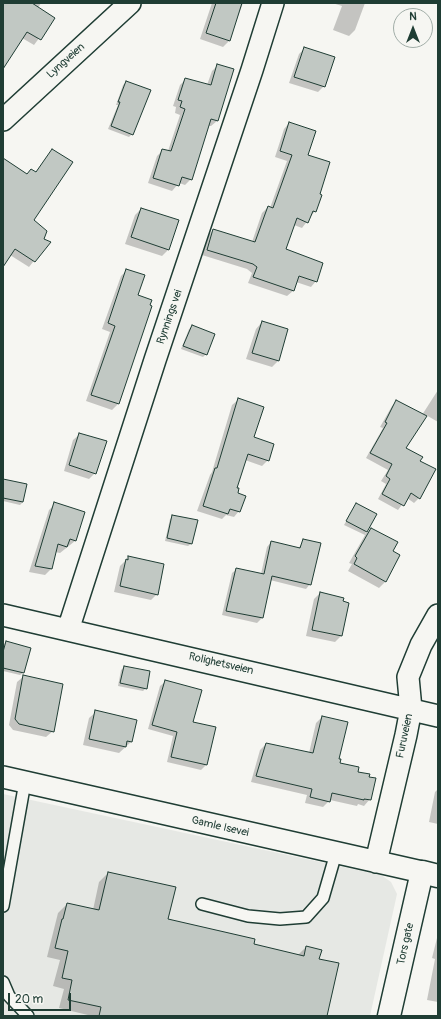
<!DOCTYPE html>
<style>
body{margin:0}
#map{position:relative;width:441px;height:1019px;overflow:hidden;background:#f6f6f2;font-family:Pangolin,sans-serif}
canvas{display:block}
.frame{position:absolute;inset:0;border:4px solid #1f3d34;pointer-events:none}
.north{position:absolute;left:393px;top:8px;width:40px;height:40px;box-sizing:border-box;background:#f6f6f2;border:1px solid #a0aca6;border-radius:50%;rotate:0deg;font-size:11px;font-weight:700;line-height:16px;text-align:center;color:#1f3d34}
.north::after{content:'';display:block;margin:auto;width:14px;height:18px;background:#1f3d34;clip-path:polygon(50% 0,100% 100%,50% 72%,0 100%)}
.scale{position:absolute;left:8px;top:993px;width:63px;height:18px;box-sizing:border-box;border:2px solid #1f3d34;border-top:0;padding-left:5px;font-size:12px;line-height:14px;white-space:nowrap;color:#1f3d34;-webkit-text-stroke:3px #f6f6f2;paint-order:stroke}
</style>
<div id="map">
<canvas width="441" height="1019"></canvas>
<div class="frame"></div>
<div class="north">N</div>
<div class="scale">20 m</div>
</div>
<script>
const g = document.querySelector('canvas').getContext('2d');
g.lineJoin = 'round';
function fill(path, color) { g.fillStyle = color; g.fill(path, 'evenodd'); }
const poly = rows => new Path2D(rows.map(r => 'M' + r).join(''));
function strokePath(path, color, width, dash) { g.strokeStyle = color; g.lineWidth = width; g.lineCap = dash ? 'butt' : 'round'; g.setLineDash(dash || []); g.stroke(path); }
function drawText(font, color, halo, rows, align = 'center') {
  g.font = font + ' Pangolin,sans-serif'; g.lineWidth = 3.5; g.setLineDash([]); g.textBaseline = 'middle'; g.strokeStyle = halo; g.fillStyle = color; for (const [text, x, y, turn = 0] of rows) {
    g.save(); g.translate(x, y); g.rotate((+turn || 0) * Math.PI / 180); g.textAlign = isNaN(turn) ? turn : align; if (halo) g.strokeText(text, 0, 0); g.fillText(text, 0, 0); g.restore();
  }
}
fill(poly([
 [3,794,381,875,391,882,397,894,370,1016,3,1016]
]), '#e6e8e4');
fill(poly([
 [3,3,41,3,38,8,54,18,34,45,22,38,3,67],
 [212,3,243,3,229,41,223,47,200,39],
 [332,3,365,3,355,30,349,36,333,30,342,6],
 [305,48,324,86,318,92,289,83,299,54],
 [218,65,217,121,211,126,208,126,191,179,185,185,179,183,172,191,148,183,157,156,163,150,168,151,180,115,175,113,176,107,173,106,180,85,186,79,207,85,212,71],
 [126,82,132,134,129,137,108,129,118,105,116,105,123,85],
 [289,123,307,155,318,195,315,211,302,228,294,225,285,250,316,281,311,287,296,282,293,291,287,296,248,283,252,273,247,269,202,255,208,236,213,230,252,242,262,213,268,207,270,208,287,161,275,157,284,129],
 [52,150,32,220,43,240,49,242,29,267,10,255,3,265,3,168,26,175,31,170,35,173],
 [141,209,168,250,162,256,125,244,135,215],
 [127,270,137,296,151,306,118,404,112,410,86,401,110,332,102,329,121,276],
 [262,322,278,361,272,367,246,359,256,329],
 [192,326,206,354,203,357,181,349,189,329],
 [438,390,438,422,426,415,405,449,419,498,414,503,407,498,398,510,378,499,386,484,381,481,388,470,366,458,383,428,380,427,392,406,397,401,422,415],
 [238,400,253,438,268,460,262,466,245,460,236,488,239,511,234,517,226,515,222,519,197,511,210,475,212,472,232,405],
 [80,434,95,473,89,479,64,471,73,440],
 [3,481,23,502,20,505,3,501],
 [55,504,83,513,75,541,60,553,55,552,51,569,45,575,29,572,49,510],
 [356,504,375,515,365,534,371,529,391,551,399,555,385,582,379,588,348,571,352,564,349,563,365,535,344,525],
 [173,516,191,544,188,546,165,541,170,519],
 [304,540,310,584,306,589,270,580,262,618,257,623,222,615,232,573,237,569,261,574,267,547,271,542,298,549],
 [129,557,157,594,151,600,114,592,120,566],
 [320,593,341,636,335,642,306,636,314,599],
 [6,642,23,673,20,675,3,671,3,645],
 [124,667,146,688,143,691,118,686,121,670],
 [24,676,53,731,46,737,13,730,9,725,17,682],
 [165,682,192,723,214,728,206,765,201,770,167,762,173,736,148,729,160,686],
 [96,712,131,742,119,753,83,745,89,718],
 [322,717,339,763,370,799,364,806,358,804,357,806,330,800,323,807,305,803,307,795,251,782,260,750,266,744,309,753,316,723],
 [438,789,438,824,429,822,435,792],
 [108,873,167,920,253,945,298,955,306,947,318,960,326,1016,92,1016,59,1008,64,989,53,986,60,960,47,957,58,913,67,904,93,910,99,882],
 [438,934,438,1002,427,1000,435,959,432,958]
]), '#0003');
const building = poly([
 [3,3,32,3,55,18,41,40,27,32,3,69,3,3],
 [216,3,242,3,230,41,206,33,216,3],
 [304,47,335,57,325,87,294,77,304,47],
 [217,64,234,69,218,121,211,119,192,180,182,177,179,186,153,178,162,149,171,151,185,109,180,107,182,101,178,100,185,78,211,85,217,64],
 [126,81,151,90,133,135,111,126,120,102,118,102,126,81],
 [289,122,316,131,308,155,330,162,320,194,322,195,316,212,313,211,308,223,297,218,286,249,323,263,317,282,299,276,294,291,253,277,257,267,253,264,207,250,213,229,255,242,268,206,273,208,292,155,280,151,289,122],
 [52,149,73,162,34,220,47,231,44,239,51,242,35,262,15,249,3,267,3,158,27,174,31,169,36,172,52,149],
 [141,208,179,220,169,250,131,237,141,208],
 [126,269,145,275,138,295,152,300,150,305,152,306,119,404,91,395,115,326,108,323,126,269],
 [262,321,288,329,279,361,252,353,262,321],
 [192,325,215,334,207,355,183,346,192,325],
 [238,398,264,407,254,437,274,444,269,461,248,454,237,488,239,488,238,493,246,496,240,512,230,509,228,514,203,506,215,468,217,468,238,398],
 [396,400,427,416,406,448,423,457,420,461,436,469,420,499,411,493,404,506,382,494,390,479,386,476,392,464,370,453,387,423,385,422,396,400],
 [79,433,107,441,96,474,69,465,79,433],
 [3,479,27,484,23,502,3,498,3,479],
 [54,502,85,512,76,541,70,539,67,547,58,544,52,569,35,566,54,502],
 [356,503,377,514,367,532,346,521,356,503],
 [172,515,198,520,192,544,167,538,172,515],
 [371,528,398,542,393,551,400,555,386,582,354,564,357,558,355,556,371,528],
 [303,539,321,543,311,585,272,576,263,618,226,611,236,568,264,574,271,541,300,548,303,539],
 [128,556,164,564,158,595,120,586,126,559,128,560,128,556],
 [320,592,344,598,343,601,349,603,342,636,312,630,320,592],
 [6,641,31,648,24,673,3,668,3,652,6,641],
 [124,666,150,671,147,689,120,683,124,666],
 [23,675,63,684,54,732,19,724,15,719,23,675],
 [165,680,202,690,193,722,216,727,207,765,171,757,177,732,152,725,165,680],
 [95,710,137,720,132,742,127,741,126,747,89,739,95,710],
 [322,716,348,722,339,759,341,759,340,763,359,767,358,772,370,774,369,777,376,778,371,800,364,799,364,800,332,793,330,802,310,797,312,789,256,776,266,743,313,753,322,716],
 [108,872,176,887,168,919,255,939,254,944,304,956,306,946,322,950,319,959,339,963,327,1016,99,1016,101,1007,68,1000,72,980,62,978,68,951,55,948,62,919,63,919,67,903,99,910,108,872]
]);
fill(building, '#c1c8c3');
strokePath(building, '#1f3d34', 1);
const lane = poly([
 [202,904,248,916,280,919,306,917,323,898,336,853],
 [3,906,25,782],
 [3,982,9,996,28,1016]
]);
const street = poly([
 [3,120,130,3],
 [3,615,438,716],
 [68,630,155,360,252,70,273,3],
 [3,777,422,872],
 [376,862,406,735,411,709,408,677,421,645,438,615]
]);
const secondary = poly([
 [389,1016,422,872,438,876]
]);
strokePath(lane, '#1f3d34', 14);
strokePath(street, '#1f3d34', 24);
strokePath(secondary, '#1f3d34', 25);
strokePath(lane, '#f6f6f2', 11);
strokePath(street, '#f6f6f2', 21);
strokePath(secondary, '#f6f6f2', 22);
drawText('11px', '#1f3d34', '#f6f6f2', [
 ["Lyngveien",66,61,-42],
 ["Rynnings vei",170,317,-71],
 ["Rolighetsveien",221,664,13],
 ["Furuveien",405,736,-78],
 ["Gamle Isevei",220,827,13],
 ["Tors gate",406,944,-77]
]);
</script>
